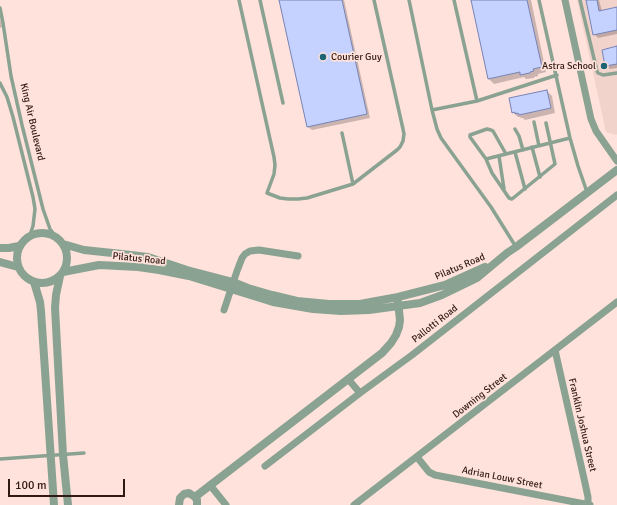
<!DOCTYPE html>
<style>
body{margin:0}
#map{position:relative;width:617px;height:505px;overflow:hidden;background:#fee2db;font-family:Signika,sans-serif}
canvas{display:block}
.scale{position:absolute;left:8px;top:479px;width:117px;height:18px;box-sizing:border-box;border:2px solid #311913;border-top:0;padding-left:5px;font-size:12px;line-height:14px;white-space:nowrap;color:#311913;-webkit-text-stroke:3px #fee2db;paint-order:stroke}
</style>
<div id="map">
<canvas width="617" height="505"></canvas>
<div class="scale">100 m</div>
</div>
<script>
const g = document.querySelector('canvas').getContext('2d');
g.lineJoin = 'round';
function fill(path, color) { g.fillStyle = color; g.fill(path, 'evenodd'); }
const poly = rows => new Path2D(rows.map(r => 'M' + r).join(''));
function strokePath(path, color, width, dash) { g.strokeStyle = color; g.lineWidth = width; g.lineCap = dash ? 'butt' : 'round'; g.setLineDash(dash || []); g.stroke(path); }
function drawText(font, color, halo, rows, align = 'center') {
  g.font = font + ' Signika,sans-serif'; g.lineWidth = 3.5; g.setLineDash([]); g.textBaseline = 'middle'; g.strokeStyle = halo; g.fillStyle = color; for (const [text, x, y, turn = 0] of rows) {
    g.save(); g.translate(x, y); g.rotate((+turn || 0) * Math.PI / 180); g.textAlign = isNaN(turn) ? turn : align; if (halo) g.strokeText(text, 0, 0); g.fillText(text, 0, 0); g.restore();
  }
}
fill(poly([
 [577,0,617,0,617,134,616,135,606,132]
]), '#f2d3cc');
fill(poly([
 [280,0,344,0,370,118,312,130,308,127],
 [472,0,531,0,546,72,538,74,538,76,534,77,534,78,526,79,524,77,494,84,489,79],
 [587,0,599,0,602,11,617,8,617,34,598,38,594,34],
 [0,18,2,27,0,28],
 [617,47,617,68,610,69,606,66],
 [547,91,552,96,555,113,525,120,523,118,521,118,520,117,518,117,513,112]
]), '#0003');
const building = poly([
 [279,0,342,0,367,114,307,127,279,0],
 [471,0,527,0,542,67,533,69,534,71,530,72,530,73,520,75,520,72,488,79,471,0],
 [586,0,597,0,599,11,617,7,617,30,593,35,586,0],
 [617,46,617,64,605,66,602,50,617,46],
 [547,90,551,108,519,115,518,113,515,114,515,112,512,113,509,98,547,90]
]);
fill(building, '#c5d1fe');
strokePath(building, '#7783b7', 1);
strokePath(poly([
 [239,0,274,157,275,165,274,174,267,193,280,198,288,199,298,199,307,198,353,184,397,150,400,147,403,141,404,134,403,129,374,0],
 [260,0,283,103],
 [409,0,432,110,437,129,441,138,491,207,516,247],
 [454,0,477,101],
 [539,0,570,138,578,166,587,192],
 [580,0,597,71,598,73,603,75,617,73],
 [0,8,3,23,11,76,22,125,43,209,50,229,56,237],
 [0,83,7,97,13,117,33,197,35,209,33,226,30,235],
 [432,110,477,101,557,75],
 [534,122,539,146],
 [515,129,519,136,523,150],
 [342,133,353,184],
 [532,147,540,177],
 [515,152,525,189],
 [506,154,493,131,491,130,487,129,470,135,470,137,486,159,492,173,509,198,512,199,555,164,546,123],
 [499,156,504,189],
 [486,159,570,138],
 [0,459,84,453]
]), '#8aa291', 3.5);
strokePath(poly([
 [565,0,591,119,596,131,617,161],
 [224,310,237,271,242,258,245,254,250,251,259,250,298,256],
 [555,350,585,483,588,497,588,505],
 [348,379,360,393],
 [417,457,429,472,435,475,590,505],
 [265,466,360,393,412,355,617,195],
 [210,485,226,505],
 [354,505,617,302]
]), '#8aa291', 7);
strokePath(poly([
 '17 258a25 25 0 1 1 50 0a25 25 0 1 1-50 0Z',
 [63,244,84,250,122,254,148,257,187,270,233,282,248,288,272,295,297,301,329,304,360,304,398,297,445,285,485,267],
 [0,248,9,248,19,246],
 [0,262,18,267],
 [63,272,99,265,138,267,159,270,189,276,273,302,313,309,341,311,369,310,420,303,442,295,477,278,507,253,516,247,617,170],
 [60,276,56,295,55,308,59,382,63,455,68,505],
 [34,282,40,302,41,311,54,505],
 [195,497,382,353,391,343,396,335,399,327,400,320,398,302],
 [179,505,180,498,184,494,189,493,195,497,197,500,197,505]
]), '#8aa291', 8);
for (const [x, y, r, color] of [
 [323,57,4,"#1c6473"],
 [604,66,4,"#1c6473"]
]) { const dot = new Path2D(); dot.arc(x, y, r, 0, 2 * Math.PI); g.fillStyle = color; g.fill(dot); strokePath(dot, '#fee2db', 1.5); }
drawText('10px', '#311913', '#fee2db', [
 ["Courier Guy",331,57],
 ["Astra School",596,66,"right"]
], 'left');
drawText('10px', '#311913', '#fee2db', [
 ["King Air Boulevard",32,122,77],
 ["Pilatus Road",139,259,6],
 ["Pilatus Road",460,267,-23],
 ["Pallotti Road",435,324,-38],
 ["Downing Street",480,396,-38],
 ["Franklin Joshua Street",582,425,77],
 ["Adrian Louw Street",502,478,11]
]);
</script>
